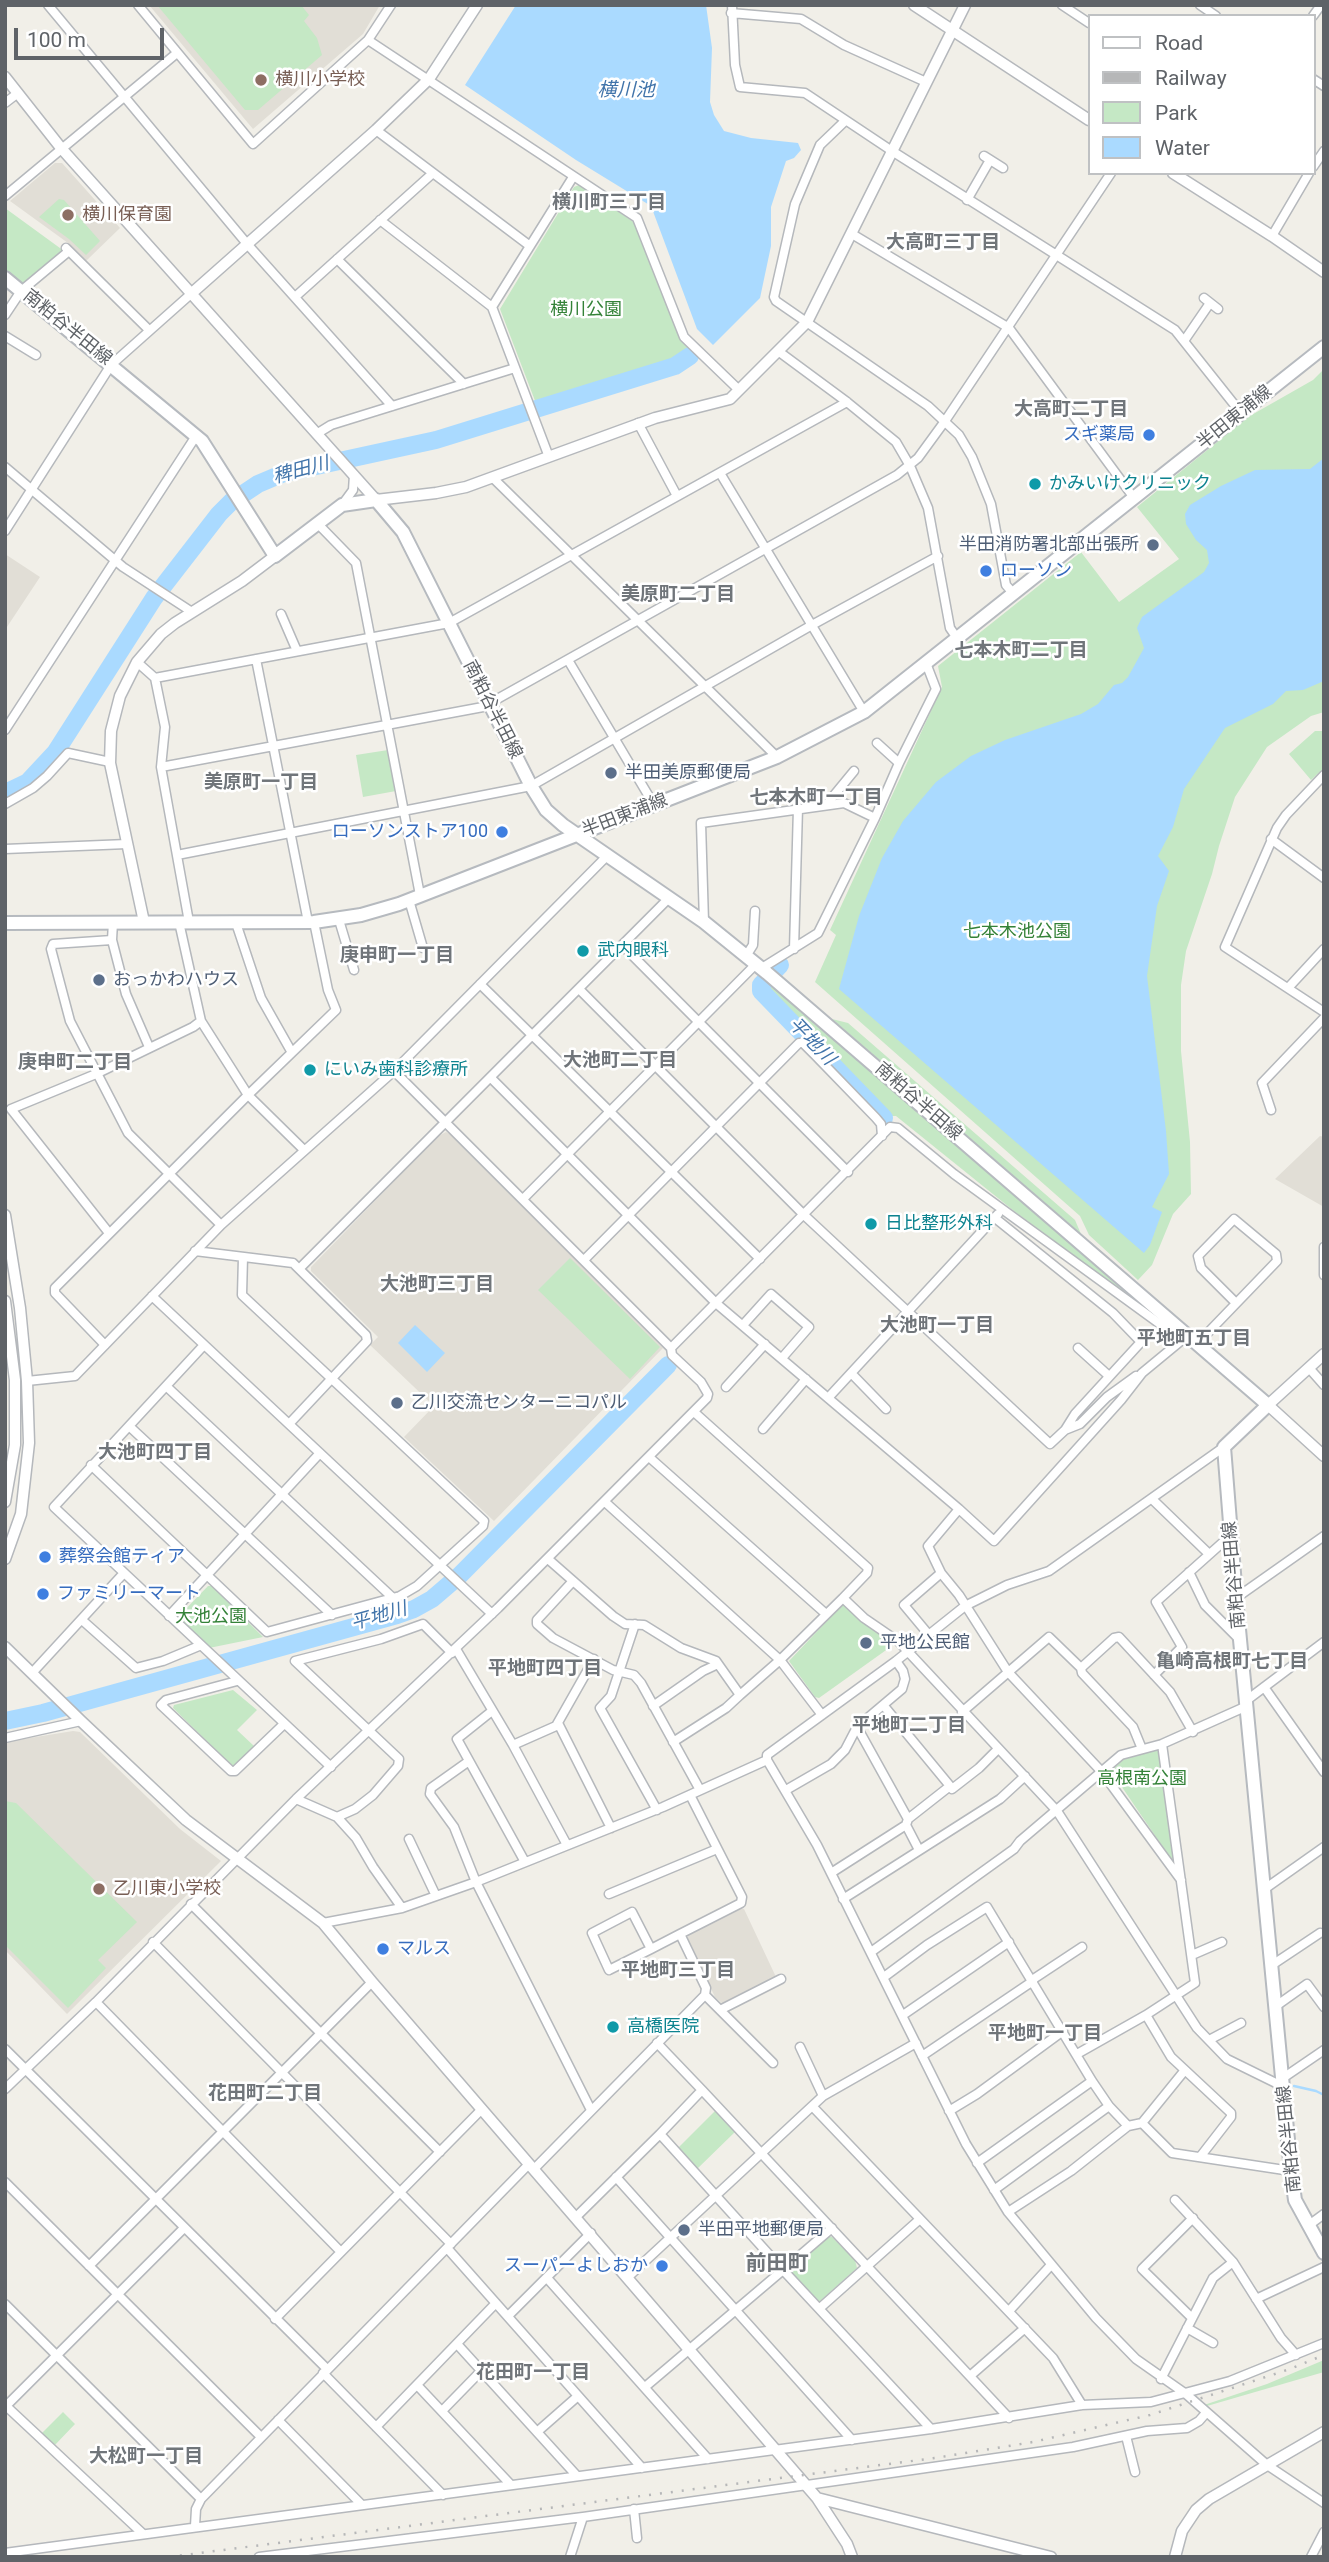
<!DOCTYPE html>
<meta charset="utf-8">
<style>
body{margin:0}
#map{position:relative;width:1329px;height:2562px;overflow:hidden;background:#f1efe8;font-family:Roboto,sans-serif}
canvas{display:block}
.frame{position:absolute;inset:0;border:7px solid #5f6368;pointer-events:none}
.legend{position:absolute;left:1088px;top:14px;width:228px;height:161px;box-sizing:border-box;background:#fff;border:2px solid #bfc1c3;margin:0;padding:9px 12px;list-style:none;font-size:21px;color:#5f6368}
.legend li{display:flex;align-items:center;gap:14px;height:35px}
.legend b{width:35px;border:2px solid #bfc1c3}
.scale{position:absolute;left:14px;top:28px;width:150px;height:32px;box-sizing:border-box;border:4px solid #5f6368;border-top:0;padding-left:9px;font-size:21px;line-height:24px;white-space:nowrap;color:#5f6368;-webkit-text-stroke:5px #fff;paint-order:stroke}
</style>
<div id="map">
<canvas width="1329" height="2562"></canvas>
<div class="frame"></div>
<ul class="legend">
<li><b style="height:9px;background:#fff"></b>Road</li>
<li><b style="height:9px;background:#b6b7b8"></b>Railway</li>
<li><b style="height:19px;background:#c5e8c5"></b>Park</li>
<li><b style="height:19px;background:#aadaff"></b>Water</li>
</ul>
<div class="scale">100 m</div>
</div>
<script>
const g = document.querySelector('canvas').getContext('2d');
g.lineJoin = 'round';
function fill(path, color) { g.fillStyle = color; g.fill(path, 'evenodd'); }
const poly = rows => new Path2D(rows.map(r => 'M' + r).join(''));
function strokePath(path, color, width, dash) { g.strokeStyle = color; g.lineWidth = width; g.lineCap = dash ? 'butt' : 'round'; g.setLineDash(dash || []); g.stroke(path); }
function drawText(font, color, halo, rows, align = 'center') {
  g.font = font + ' Roboto,"Noto Sans JP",sans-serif'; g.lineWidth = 5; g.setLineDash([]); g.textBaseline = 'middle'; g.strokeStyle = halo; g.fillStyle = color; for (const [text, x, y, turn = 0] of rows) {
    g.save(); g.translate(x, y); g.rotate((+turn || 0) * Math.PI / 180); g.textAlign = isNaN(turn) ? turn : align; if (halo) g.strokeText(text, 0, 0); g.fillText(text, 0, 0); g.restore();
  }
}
fill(poly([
 [149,5,380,5,363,34,253,129],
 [55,163,62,163,120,228,86,261,68,243,10,201],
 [5,554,40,577,5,630],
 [446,1132,455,1137,663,1348,494,1521,404,1437,434,1406,370,1345,378,1337,311,1271,311,1267,437,1137],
 [1320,1136,1324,1137,1324,1207,1275,1179],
 [73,1731,80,1732,180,1829,221,1861,67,2014,5,1950,5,1742],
 [741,1909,744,1909,776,1977,723,2004,715,1997,687,1938,689,1934]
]), '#e1ded6');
fill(poly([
 [157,5,301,5,309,15,304,21,317,38,322,55,258,110,245,110],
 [579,185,635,223,680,340,691,351,655,369,537,406,500,309,574,187],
 [59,199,64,200,100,241,86,255,69,239,39,217],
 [5,208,64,251,25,284,19,283,5,271],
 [1324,369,1324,712,1311,716,1267,747,1235,797,1219,846,1212,874,1186,951,1181,985,1181,1051,1190,1142,1191,1194,1173,1214,1152,1265,1138,1280,1089,1235,1080,1216,815,982,836,935,830,930,942,687,938,666,1081,552,1119,602,1179,559,1137,507,1248,417,1313,380],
 [1315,731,1324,731,1324,768,1311,780,1289,754],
 [388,750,396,791,363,797,356,755],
 [770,981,1157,1317,1014,1211,896,1116,886,1116,765,991],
 [832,1019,848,1023,1075,1220,1081,1234],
 [570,1258,660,1347,630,1379,538,1290],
 [208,1586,212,1586,263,1637,209,1648,180,1619,179,1616],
 [844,1603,896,1643,819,1698,815,1697,789,1661],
 [233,1690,257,1710,237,1730,254,1746,235,1765,231,1765,173,1708,174,1705],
 [1155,1750,1160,1752,1176,1858,1171,1859,1111,1771,1125,1758],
 [5,1801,16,1803,137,1922,98,1960,106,1968,68,2008,5,1945],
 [716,2110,736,2131,696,2170,677,2149],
 [828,2237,832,2237,855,2260,857,2268,819,2302,792,2273,792,2268],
 [1324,2360,1324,2372,1207,2406,1204,2405,1267,2384],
 [63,2412,75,2424,54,2446,42,2433]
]), '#c5e8c5');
fill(poly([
 [516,5,706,5,712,48,710,102,714,115,724,131,751,138,798,143,801,150,794,158,786,161,771,207,771,246,760,298,713,345,697,329,651,206,576,160,465,85],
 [1324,458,1324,681,1303,690,1286,691,1273,704,1225,728,1184,789,1173,827,1158,856,1169,871,1157,906,1147,976,1166,1131,1169,1174,1152,1207,1162,1212,1150,1245,1144,1253,839,989,859,916,882,858,903,821,936,782,971,756,1005,740,1081,714,1098,704,1114,685,1122,683,1128,677,1144,648,1137,628,1142,617,1204,572,1209,563,1207,550,1196,540,1186,524,1185,514,1190,505,1221,486,1255,470,1310,469],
 [415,1325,445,1353,427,1372,398,1343]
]), '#aadaff');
strokePath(poly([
 [1294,2086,1316,2091,1324,2095]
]), '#aadaff', 2.5);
strokePath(poly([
 [5,793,28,782,55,753,154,598,219,514,231,502,258,484,284,473,436,440,675,366,690,356],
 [780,965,761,985,761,991,884,1118],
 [5,1721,43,1713,397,1615,414,1609,432,1599,460,1575,668,1365]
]), '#aadaff', 18);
const minor = poly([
 [48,5,248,245,392,406],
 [138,5,253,144,368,40,391,5],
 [732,5,735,65,740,87,805,93,892,151,1175,330,1241,413],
 [1062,5,1089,23],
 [1200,5,1216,16],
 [731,13,801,19,844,45,926,82],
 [1313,16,1321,5],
 [368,40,637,218,684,337,739,390],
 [1313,79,1324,86],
 [5,103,18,93],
 [845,121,820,145,795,204,774,297,776,301,928,406,959,435,972,457,991,504,1006,585,1013,593],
 [376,130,530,246],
 [984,156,1003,168],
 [1313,167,1324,151],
 [5,196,177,53],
 [967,200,990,160],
 [380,220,492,307,549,457],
 [852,234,1009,328,1134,498],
 [1272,236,1309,173],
 [66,248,149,330],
 [337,259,464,384],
 [295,297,433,173],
 [1204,298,1218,309],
 [492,307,573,177],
 [5,315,21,291,69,251],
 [5,336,36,355],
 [1184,341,1210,303],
 [778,351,847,402,896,442,910,466,928,508,950,628,957,638],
 [638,423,677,496],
 [318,433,331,425,515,368],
 [5,467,123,567,192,612],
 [720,473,864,712],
 [493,478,777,757],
 [342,505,353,490,354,475],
 [318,524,356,563,420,895],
 [5,531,111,365,192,293],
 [281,614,297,651],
 [256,659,308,922],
 [568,660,654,805],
 [137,662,155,678,165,727,161,767,189,922],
 [155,678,449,623,847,402],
 [5,730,196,436],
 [877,743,899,763],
 [161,767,483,707,897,475,918,458,945,421,1111,173],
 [1324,775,1286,815,1277,828,1225,947,1324,1012],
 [5,804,33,788,47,776,68,753,110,762],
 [826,805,854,771],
 [1271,839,1324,878],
 [5,849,127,844],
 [177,855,531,786,812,625,938,556],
 [409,900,423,948],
 [339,920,354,970],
 [113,922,112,940,126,994,149,1047],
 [179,922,201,1021,248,1095,304,1150],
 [704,922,701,823,844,803,875,818,899,763,936,689,926,663],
 [236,923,261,998,291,1051],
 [112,940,53,944,51,949,70,1021,128,1133,221,1225],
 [623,946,848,1172],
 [794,949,798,808],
 [746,956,753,945,755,911],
 [762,968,818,933,875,818],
 [480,984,760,1259],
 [1288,988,1324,949],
 [579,989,804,1215,1050,1444,1065,1430,1080,1424,1107,1397,1136,1376],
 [491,1078,717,1304,959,1509,994,1541,1121,1400,1142,1373,1182,1340,1192,1341],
 [1271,1110,1262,1083,1324,1018],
 [523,1199,756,964],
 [995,1218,1113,1313,1141,1342,1075,1414,1065,1430],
 [109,1233,11,1109,96,1074,193,1027,201,1021],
 [1324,1247,1324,1275],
 [195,1251,293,1263,366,1335,367,1341,289,1424],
 [584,1260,799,1043,803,1043,815,1055,876,1118,881,1124,882,1136],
 [300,1268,669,898],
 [152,1296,492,1614],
 [743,1325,771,1294,809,1327,782,1358],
 [1197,1344,1277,1261,1276,1254,1234,1219,1198,1256,1201,1268,1236,1303],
 [105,1345,55,1293,55,1288,248,1095,336,1010,328,990,314,922],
 [204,1345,54,1507,331,1767],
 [671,1348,890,1127,898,1128,954,1174,1182,1340],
 [1078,1348,1109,1376],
 [1309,1368,1324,1385],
 [851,1373,886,1409],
 [27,1381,75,1376,221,1225,394,1071,607,856],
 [166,1386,393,1598],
 [726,1387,765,1344],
 [828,1398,998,1214],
 [129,1426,332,1615],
 [763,1429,806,1379],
 [649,1457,826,1614],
 [91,1465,267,1632,400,1596,417,1586,483,1526,484,1521,242,1295,243,1257],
 [1152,1499,1209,1554],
 [605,1502,780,1660,822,1715],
 [959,1509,928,1546,941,1573,959,1595,1008,1672,1101,1771,1181,1880],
 [548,1559,613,1616,625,1624,644,1625,681,1648,716,1661,740,1695,780,1660,843,1598,867,1573,868,1568,694,1412],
 [1189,1572,1205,1605,1239,1639],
 [573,1581,537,1620,537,1624,553,1638,613,1670,634,1675,641,1683,700,1790],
 [843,1598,864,1618,899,1642,1057,1811,1197,2028,1227,2059,1284,2087],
 [1236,1598,1324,1536],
 [169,1616,320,1453],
 [82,1620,136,1668,163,1661,199,1646],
 [635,1624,611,1696,600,1708,657,1810],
 [929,1635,904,1605,941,1573],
 [456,1649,513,1745,567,1845],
 [896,1661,903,1671,905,1679,902,1689,857,1727,908,1819,906,1825,919,1850],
 [1081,1668,1114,1638,1119,1637,1170,1692,1193,1732],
 [32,1673,124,1573],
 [1154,1675,1182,1647,1156,1602,1231,1535],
 [237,1681,166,1700,161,1705,231,1771,235,1771,284,1724],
 [1264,1687,1324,1772],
 [1247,1700,1324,1642],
 [653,1706,703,1671,718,1664],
 [884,1706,950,1786],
 [492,1711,457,1739,525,1862],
 [962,1712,1049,1637,1081,1668,1082,1673,1133,1727,1142,1749],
 [558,1723,611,1828],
 [5,1738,81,1721],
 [673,1742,726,1708,740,1695],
 [513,1745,556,1726,594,1659],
 [767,1760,817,1845,966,2144,1008,2212,1096,2318,1136,2359,1186,2394,1267,2465,1324,2503],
 [469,1761,431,1788,430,1794,454,1827,476,1882,591,2110],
 [786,1790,831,1764,845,1750,857,1727],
 [296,1799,337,1817,356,1838,373,1867,402,1908],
 [337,1817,355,1809,373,1795,398,1766,399,1759,295,1661,381,1639,423,1624,452,1653],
 [908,1819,950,1786,952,1789,979,1768,998,1749],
 [409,1839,436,1896],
 [831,1873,906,1825],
 [1266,1888,1324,1847],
 [609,1894,717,1849],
 [843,1899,1000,1799,1025,1776],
 [191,1904,440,2152],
 [323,1923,402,1908,476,1882,663,1807,767,1760,767,1755,896,1661,965,1606,1007,1585,1049,1571,1224,1447],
 [153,1942,451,2244],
 [651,1949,632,1912,592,1933,609,1970,651,1949,680,1934],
 [871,1952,1014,1849,1020,1841,1121,1755,1162,1744,1247,1706],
 [1192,1955,1222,1942],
 [1272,1965,1320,1933],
 [884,1977,927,1945,987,1907,1092,2081,1109,2106,1128,2126],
 [1032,1980,1082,1947],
 [705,1995,773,2063],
 [96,2002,341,2252],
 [1276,2006,1307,1984,1324,2007],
 [720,2010,781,1979],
 [903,2015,1009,1942],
 [1146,2015,1171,2057,1231,2113,1231,2117,1200,2157],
 [1209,2040,1241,2023],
 [657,2043,702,2090,660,2134,783,2270,832,2228],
 [800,2047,823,2096],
 [5,2049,327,2369],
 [1077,2054,1146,2015,1195,1983,1162,1744],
 [922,2056,1033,1981],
 [1283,2078,1324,2050],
 [5,2089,96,2002,296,1799,498,1608,707,1398,708,1394,701,1382,672,1355,671,1348,394,1071],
 [702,2090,1009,2418],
 [813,2107,1053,2358,1082,2405],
 [949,2111,977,2094,1063,2031],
 [1142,2123,1185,2070],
 [977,2163,1092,2081],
 [534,2169,705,1995,706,1988,680,1934,741,1903,742,1897,690,1795],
 [616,2177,852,2440],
 [5,2182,261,2437],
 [994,2190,1109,2106],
 [1175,2200,1233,2262,1281,2338,1296,2355],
 [1008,2212,1071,2171,1128,2126,1142,2123,1172,2153,1291,2171],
 [576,2217,660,2134],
 [1309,2225,1324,2214],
 [447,2248,642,2468],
 [89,2266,372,1982],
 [628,2277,823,2096,916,2043],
 [547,2278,708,2459],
 [1256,2299,1324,2267],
 [5,2304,201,2499],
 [820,2308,920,2219],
 [1009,2311,1051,2265],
 [508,2316,591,2233],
 [1192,2318,1142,2269,1193,2218],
 [275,2319,482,2109],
 [1187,2328,1213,2343],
 [457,2344,577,2476],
 [323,2373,443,2495],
 [970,2376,1025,2328],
 [1161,2379,1213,2278,1233,2262],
 [417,2385,511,2485],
 [645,2387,783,2270,931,2429],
 [5,2405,142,2533],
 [5,2407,184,2228],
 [442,2411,481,2371],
 [278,2420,362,2505],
 [376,2427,496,2303],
 [537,2432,578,2396],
 [1126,2436,1135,2472],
 [634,2509,637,2538],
 [195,2526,196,2509,201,2499,529,2164],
 [5,2553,931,2429,1082,2405,1151,2402,1230,2381,1324,2343],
 [259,2557,583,2517,1073,2447,1147,2431,1187,2428,1199,2421,1206,2413],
 [570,2557,583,2517],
 [1311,2557,1324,2532]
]);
const tertiary = poly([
 [914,5,1089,120],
 [5,77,61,148,376,500,436,493,466,487,655,418,730,399,807,322,965,5],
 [1173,173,1272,236,1324,272],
 [192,293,376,130,429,79,477,5],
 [144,922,110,763,111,731,120,696,137,662,161,634,175,623,242,581,275,556],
 [5,1215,20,1308,27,1381,29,1443,21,1514,5,1559],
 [5,1301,15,1380,15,1445,5,1502],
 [1324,1354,1268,1405,1324,1456],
 [5,1647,81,1721,186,1820,323,1923,372,1982,817,2498,847,2544,852,2557],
 [817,2498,1051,2557],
 [1175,2557,1182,2531,1196,2510,1209,2499,1324,2432]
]);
const secondary = poly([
 [5,278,202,441,275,556,342,505,376,500,403,532,531,786,546,810,563,825,704,922,767,973,1268,1405,1224,1447,1236,1598,1291,2171,1295,2200,1324,2253],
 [5,923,314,922,361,915,399,904,777,757,864,712,1324,347]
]);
strokePath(minor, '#b5b8bc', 11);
strokePath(tertiary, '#b5b8bc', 13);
strokePath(secondary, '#b6babf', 16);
strokePath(minor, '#fff', 8);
strokePath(tertiary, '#fff', 10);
strokePath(secondary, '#fff', 12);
strokePath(poly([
 [169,2557,935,2458,1033,2442,1150,2415,1290,2369,1324,2355]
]), '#b6b7b8', 2.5, [2, 9]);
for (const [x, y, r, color] of [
 [261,80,7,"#8d6e63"],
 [68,215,7,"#8d6e63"],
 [1149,435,7,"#3f7fe0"],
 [1035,484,7,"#0f9aa8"],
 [1153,545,7,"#5c6f8a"],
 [986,571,7,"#3f7fe0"],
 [611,773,7,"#5c6f8a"],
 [502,832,7,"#3f7fe0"],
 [583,951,7,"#0f9aa8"],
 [99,980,7,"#5c6f8a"],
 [310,1070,7,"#0f9aa8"],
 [871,1224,7,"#0f9aa8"],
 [397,1403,7,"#5c6f8a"],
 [45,1557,7,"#3f7fe0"],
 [43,1594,7,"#3f7fe0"],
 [866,1643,7,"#5c6f8a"],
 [99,1889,7,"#8d6e63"],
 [383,1949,7,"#3f7fe0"],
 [613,2027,7,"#0f9aa8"],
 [684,2230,7,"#5c6f8a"],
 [662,2266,7,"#3f7fe0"]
]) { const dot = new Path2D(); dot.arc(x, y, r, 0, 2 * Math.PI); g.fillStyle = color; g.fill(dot); strokePath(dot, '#fff', 2.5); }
drawText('18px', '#785e54', '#fff', [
 ["横川小学校",275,80],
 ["横川保育園",82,215],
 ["乙川東小学校",113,1889]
], 'left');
drawText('18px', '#348238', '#fff', [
 ["横川公園",586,310],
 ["七本木池公園",1017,932],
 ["大池公園",211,1617],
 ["高根南公園",1142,1779]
]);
drawText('18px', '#5f6368', '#fff', [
 ["南粕谷半田線",67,328,39],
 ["半田東浦線",1235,418,-39],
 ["南粕谷半田線",492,710,63],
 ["半田東浦線",625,816,-21],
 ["南粕谷半田線",918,1102,41],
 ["南粕谷半田線",1235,1575,-95],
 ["南粕谷半田線",1290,2139,-96]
]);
drawText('18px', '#366cbe', '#fff', [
 ["スギ薬局",1135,435,"right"],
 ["ローソン",1000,571],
 ["ローソンストア100",488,832,"right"],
 ["葬祭会館ティア",59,1557],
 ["ファミリーマート",57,1594],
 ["マルス",397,1949],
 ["スーパーよしおか",648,2266,"right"]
], 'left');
drawText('18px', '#0d838f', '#fff', [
 ["かみいけクリニック",1049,484],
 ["武内眼科",597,951],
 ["にいみ歯科診療所",324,1070],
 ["日比整形外科",885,1224],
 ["高橋医院",627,2027]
], 'left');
drawText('18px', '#4e5e75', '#fff', [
 ["半田消防署北部出張所",1139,545,"right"],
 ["半田美原郵便局",625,773],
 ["おっかわハウス",113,980],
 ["乙川交流センターニコパル",411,1403],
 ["平地公民館",880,1643],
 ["半田平地郵便局",698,2230]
], 'left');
drawText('italic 19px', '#4174aa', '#fff', [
 ["横川池",626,91],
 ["稗田川",301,471,-15],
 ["平地川",811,1042,46],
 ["平地川",379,1617,-16]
]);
drawText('bold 19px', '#70757a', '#fff', [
 ["横川町三丁目",609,203],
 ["大高町三丁目",943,243],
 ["大高町二丁目",1071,410],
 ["美原町二丁目",678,595],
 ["七本木町二丁目",1021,651],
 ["美原町一丁目",261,783],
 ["七本木町一丁目",816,798],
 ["庚申町一丁目",397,956],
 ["大池町二丁目",620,1061],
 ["庚申町二丁目",75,1063],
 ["大池町三丁目",437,1285],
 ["大池町一丁目",937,1326],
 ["平地町五丁目",1194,1339],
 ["大池町四丁目",155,1453],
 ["亀崎高根町七丁目",1232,1662],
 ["平地町四丁目",545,1669],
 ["平地町二丁目",909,1726],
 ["平地町三丁目",678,1971],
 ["平地町一丁目",1045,2034],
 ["花田町二丁目",265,2094],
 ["花田町一丁目",533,2373],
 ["大松町一丁目",146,2457]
]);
drawText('bold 21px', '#70757a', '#fff', [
 ["前田町",777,2265]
]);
</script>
